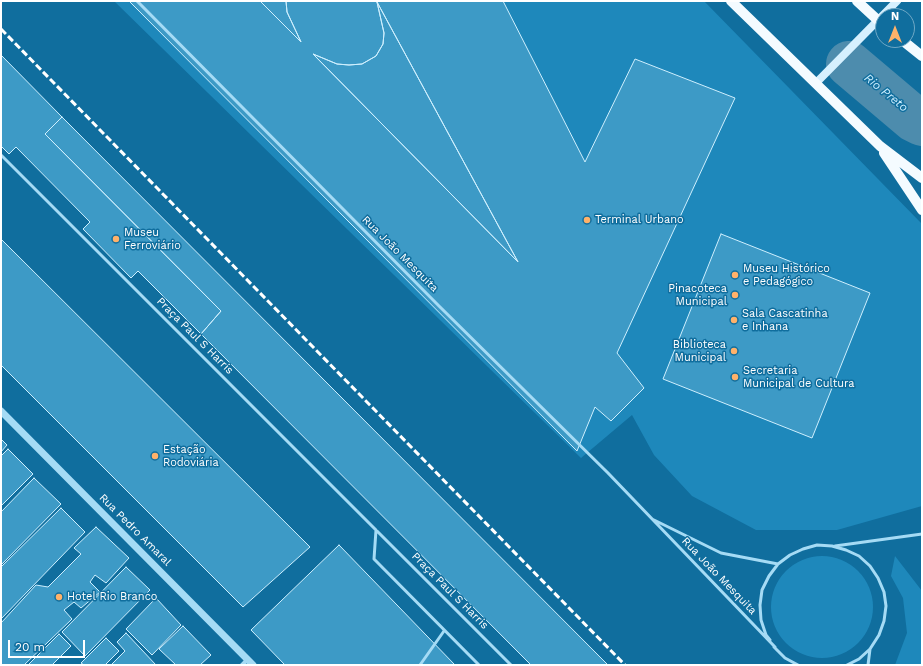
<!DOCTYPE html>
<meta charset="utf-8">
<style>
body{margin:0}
#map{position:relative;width:923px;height:666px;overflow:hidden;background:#106e9e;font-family:"Work Sans",sans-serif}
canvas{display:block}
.frame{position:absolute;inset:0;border:2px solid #fff;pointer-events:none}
.north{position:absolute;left:875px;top:8px;width:40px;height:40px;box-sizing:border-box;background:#106e9e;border:1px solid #70a8c5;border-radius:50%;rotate:0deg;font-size:11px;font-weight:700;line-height:16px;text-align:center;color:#fff}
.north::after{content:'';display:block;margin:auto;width:14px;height:18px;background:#ffb26a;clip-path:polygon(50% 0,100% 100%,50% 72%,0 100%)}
.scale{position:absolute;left:8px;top:640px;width:77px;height:18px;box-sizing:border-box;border:2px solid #fff;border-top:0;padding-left:5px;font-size:12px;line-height:14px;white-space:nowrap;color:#fff;-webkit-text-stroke:3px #106e9e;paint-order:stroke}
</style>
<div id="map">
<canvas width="923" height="666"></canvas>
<div class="frame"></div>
<div class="north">N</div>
<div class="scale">20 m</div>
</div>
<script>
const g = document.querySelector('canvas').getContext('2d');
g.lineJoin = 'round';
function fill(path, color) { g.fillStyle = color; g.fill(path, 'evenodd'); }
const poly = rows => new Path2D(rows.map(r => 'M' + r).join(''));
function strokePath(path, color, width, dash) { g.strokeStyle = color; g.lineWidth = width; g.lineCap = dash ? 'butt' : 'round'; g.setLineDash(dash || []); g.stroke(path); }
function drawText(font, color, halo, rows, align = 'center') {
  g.font = font + ' "Work Sans",sans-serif'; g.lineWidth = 3; g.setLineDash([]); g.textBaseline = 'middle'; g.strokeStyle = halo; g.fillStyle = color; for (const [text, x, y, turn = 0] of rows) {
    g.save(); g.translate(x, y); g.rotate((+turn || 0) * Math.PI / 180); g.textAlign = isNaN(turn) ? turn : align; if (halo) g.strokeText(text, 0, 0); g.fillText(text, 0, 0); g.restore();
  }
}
fill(poly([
 [114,1,704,1,922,224,922,506,837,530,756,530,692,496,654,455,632,415,581,458],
 '771 607a51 51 0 1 1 102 0a51 51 0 1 1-102 0Z',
 [895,556,922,591,922,665,895,665,907,633,903,598,891,576]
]), '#1e88bb');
strokePath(poly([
 [849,64,914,119,922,123]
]), '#4d8cad', 46);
const building = poly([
 [129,1,260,1,301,42,287,12,286,1,503,1,585,162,635,59,735,98,617,353,644,388,611,421,595,407,577,451,129,1],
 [377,2,518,262,313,54,337,64,349,65,362,64,376,56,383,44,384,33,377,2],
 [260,1,286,1,287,12,301,42,260,1],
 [377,2,518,262,313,54,337,64,349,65,362,64,376,56,383,44,384,33,377,2],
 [1,55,62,117,45,134,221,311,201,334,138,271,131,278,83,229,90,222,16,147,9,154,1,146,1,55],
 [62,117,608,665,531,665,201,334,221,311,45,134,62,117],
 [721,234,870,293,812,438,663,379,721,234],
 [1,239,310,547,243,607,1,365,1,239],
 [1,439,7,445,1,452,1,439],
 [8,449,33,474,1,506,1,456,8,449],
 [34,478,61,504,1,565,1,512,34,478],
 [61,508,85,532,1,619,1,567,61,508],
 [96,527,129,558,106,583,95,575,90,582,100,592,81,608,74,602,64,610,72,619,24,665,1,665,1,623,36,585,48,587,81,554,74,548,96,527],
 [339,545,455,665,285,665,251,630,339,545],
 [126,567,150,590,85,656,62,632,126,567],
 [156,598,181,625,152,655,126,629,156,598],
 [183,626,211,655,200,665,176,665,159,649,183,626],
 [126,633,156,665,111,665,125,651,117,642,126,633],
 [59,634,71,646,52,665,28,665,59,634],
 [106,638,119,651,105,665,84,665,81,663,106,638]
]);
fill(building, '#3d9ac6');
strokePath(building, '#ceeffe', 1);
strokePath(poly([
 [137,1,439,306,608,473,775,647],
 [1,155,511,665],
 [654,520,721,553,778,564],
 [376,530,374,559,479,665],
 [835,546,922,534],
 [770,640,766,635,761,620,760,605,762,590,769,576,778,564,790,555,803,549,817,545,832,546,846,550,859,556,870,566,878,578,884,592,886,606,884,621,879,635,870,649,859,659,847,665],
 [774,647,785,658,798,665],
 [420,665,444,631],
 [868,665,870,649]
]), '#a5dbf5', 3);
strokePath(poly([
 [242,665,247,660]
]), '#a5dbf5', 4);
strokePath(poly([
 [1,411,253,665]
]), '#a5dbf5', 7);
strokePath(poly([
 [816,83,897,1]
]), '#d6f0fe', 8);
strokePath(poly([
 [731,1,880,146,922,178],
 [857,1,883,25],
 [902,40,922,56],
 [884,153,922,210]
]), '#f4fbff', 10);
strokePath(poly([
 [1,29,625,665]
]), '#fff', 3, [7, 3]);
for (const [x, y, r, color] of [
 [587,220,4,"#ffb26a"],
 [116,239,4,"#ffb26a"],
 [735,275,4,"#ffb26a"],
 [735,295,4,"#ffb26a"],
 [734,320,4,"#ffb26a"],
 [734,351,4,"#ffb26a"],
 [735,377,4,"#ffb26a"],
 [155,456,4,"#ffb26a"],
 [59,597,4,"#ffb26a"]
]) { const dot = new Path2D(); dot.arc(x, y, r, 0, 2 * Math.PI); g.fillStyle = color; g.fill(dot); strokePath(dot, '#106e9e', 1.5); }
drawText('11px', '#fff', '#106e9e', [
 ["Terminal Urbano",595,220],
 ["Museu",124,233],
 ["Ferroviário",124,246],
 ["Museu Histórico",743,269],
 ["e Pedagógico",743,282],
 ["Pinacoteca",727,289,"right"],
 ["Municipal",727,302,"right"],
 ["Sala Cascatinha",742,314],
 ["e Inhana",742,327],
 ["Biblioteca",726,345,"right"],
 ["Municipal",726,358,"right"],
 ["Secretaria",743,371],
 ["Municipal de Cultura",743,384],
 ["Estação",163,450],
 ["Rodoviária",163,463],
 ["Hotel Rio Branco",67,597]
], 'left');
drawText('11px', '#fff', '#106e9e', [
 ["Rua João Mesquita",400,254,45],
 ["Praça Paul S Harris",195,336,45],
 ["Rua Pedro Amaral",135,530,45],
 ["Rua João Mesquita",719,576,46],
 ["Praça Paul S Harris",450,591,45]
]);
drawText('italic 12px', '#c9ecfd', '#106e9e', [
 ["Rio Preto",886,93,39]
]);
</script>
